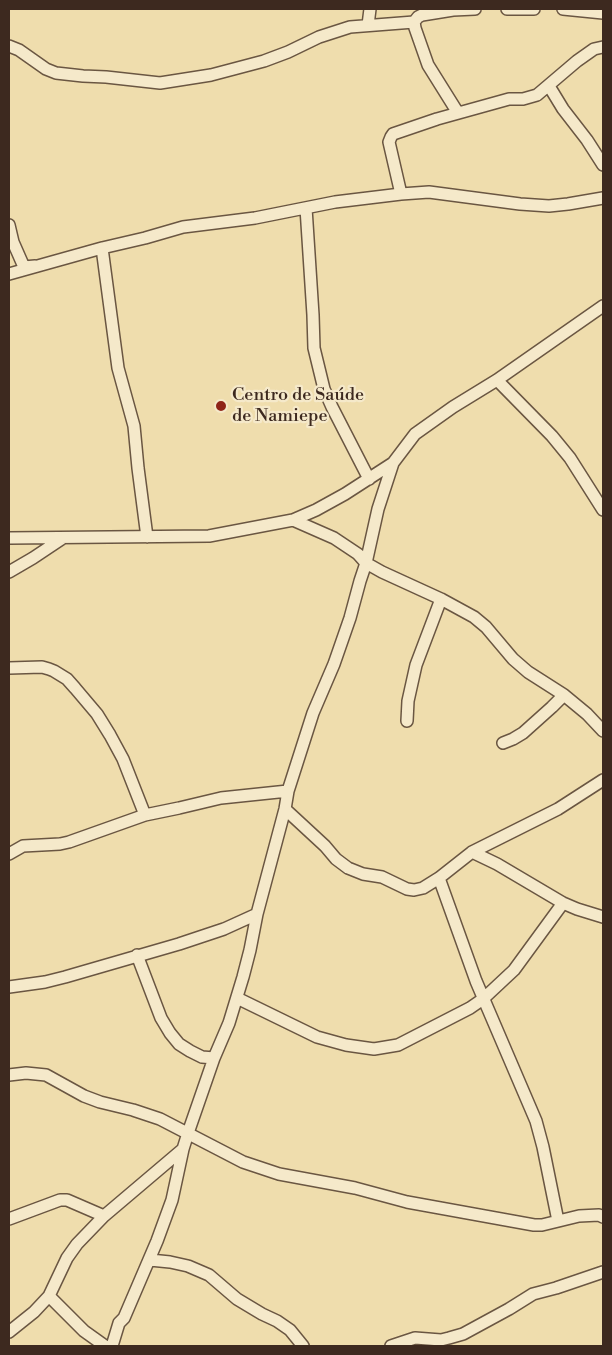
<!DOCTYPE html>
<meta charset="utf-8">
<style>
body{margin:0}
#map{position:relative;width:612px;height:1355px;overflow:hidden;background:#efddad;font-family:"Libre Bodoni",serif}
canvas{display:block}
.frame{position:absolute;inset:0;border:10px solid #3d291f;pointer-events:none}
</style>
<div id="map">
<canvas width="612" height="1355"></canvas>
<div class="frame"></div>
</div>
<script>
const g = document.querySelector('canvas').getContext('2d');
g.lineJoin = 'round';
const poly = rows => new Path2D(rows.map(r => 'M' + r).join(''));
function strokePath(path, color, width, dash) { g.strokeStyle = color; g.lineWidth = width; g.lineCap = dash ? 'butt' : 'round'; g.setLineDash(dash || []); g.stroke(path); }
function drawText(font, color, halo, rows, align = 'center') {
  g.font = font + ' "Libre Bodoni",serif'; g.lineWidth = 4.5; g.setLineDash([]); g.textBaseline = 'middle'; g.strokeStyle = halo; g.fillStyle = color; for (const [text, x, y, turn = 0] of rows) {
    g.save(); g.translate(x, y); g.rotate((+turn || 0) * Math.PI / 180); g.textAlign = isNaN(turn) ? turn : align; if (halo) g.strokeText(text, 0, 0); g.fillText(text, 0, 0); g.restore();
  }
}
const minor = poly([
 [507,9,534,9],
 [563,9,603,13],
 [414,22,415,28,428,65,458,113],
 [368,25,370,9],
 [9,46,19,50,46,69,56,73,83,76,106,77,160,83,211,75,264,61,288,52,319,37,350,27,414,22,418,17,422,15,453,10,475,9],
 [549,86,563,109,587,140,603,165],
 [401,194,389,142,391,137,393,134,437,119,509,99,523,99,537,95,577,61,594,49,603,47],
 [306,208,313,315,314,348,324,389,332,407,369,479],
 [9,225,13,242,24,267,35,266],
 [102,248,118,368,134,426,138,468,147,537],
 [9,274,102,248,145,238,183,227,255,218,335,202,401,194,429,192,520,204,549,206,568,204,603,198],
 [497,380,552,436,570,458,603,510],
 [293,520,334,538,358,554,366,563,382,572,441,599,474,617,486,627,513,659,528,672,564,695,587,714,603,731],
 [9,538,209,536,293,520,316,510,345,494,393,463,415,434,453,407,497,380,603,306],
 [9,572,33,558,63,538],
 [9,668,42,667,49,669,54,671,67,679,75,688,97,714,110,735,123,759,145,815],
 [407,721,408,701,416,665,441,599],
 [503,743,513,739,523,733,552,707,564,695],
 [285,809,325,846,336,859,348,868,363,874,382,877,407,889,414,890,423,888,439,878,472,852,558,809,603,780],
 [472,852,497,864,563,903,577,909,603,917],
 [9,854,23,846,60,844,69,842,145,815,179,808,221,798,288,791],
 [439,878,476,981,536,1121,543,1147,558,1221],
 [137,955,161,1018,170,1033,179,1044,190,1051,202,1057,214,1058],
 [9,987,45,982,65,977,179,944,224,929,257,914],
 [237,998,317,1037,346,1045,374,1049,398,1045,470,1008,483,999,514,970,563,903],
 [9,1075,26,1073,46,1075,84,1096,100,1102,133,1110,160,1119,243,1162,279,1174,355,1188,407,1202,534,1225,542,1225,579,1216,599,1215,603,1217],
 [9,1219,60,1200,67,1200,104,1216],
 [150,1260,170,1262,188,1266,209,1275,237,1299,262,1314,277,1321,290,1330,303,1346],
 [49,1296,84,1331,105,1346],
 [9,1332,34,1312,49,1296,67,1258,77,1244,104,1216,183,1149,188,1133,214,1058,229,1023,243,977,250,950,257,914,285,809,288,791,313,713,334,664,350,618,360,581,366,563,378,509,393,463],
 [112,1346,119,1323,124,1318,157,1241,172,1200,183,1149],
 [391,1346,415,1338,441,1340,449,1338,463,1334,509,1309,533,1294,556,1288,603,1272]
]);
strokePath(minor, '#6a5642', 14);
strokePath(minor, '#f5e9ca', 11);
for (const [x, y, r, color] of [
 [221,406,6,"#8f2418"]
]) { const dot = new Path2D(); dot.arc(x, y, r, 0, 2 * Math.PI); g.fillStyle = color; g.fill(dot); strokePath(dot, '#f5e9ca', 2); }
drawText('18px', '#3d291f', '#f5e9ca', [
 ["Centro de Saúde",232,396],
 ["de Namiepe",232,417]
], 'left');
</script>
